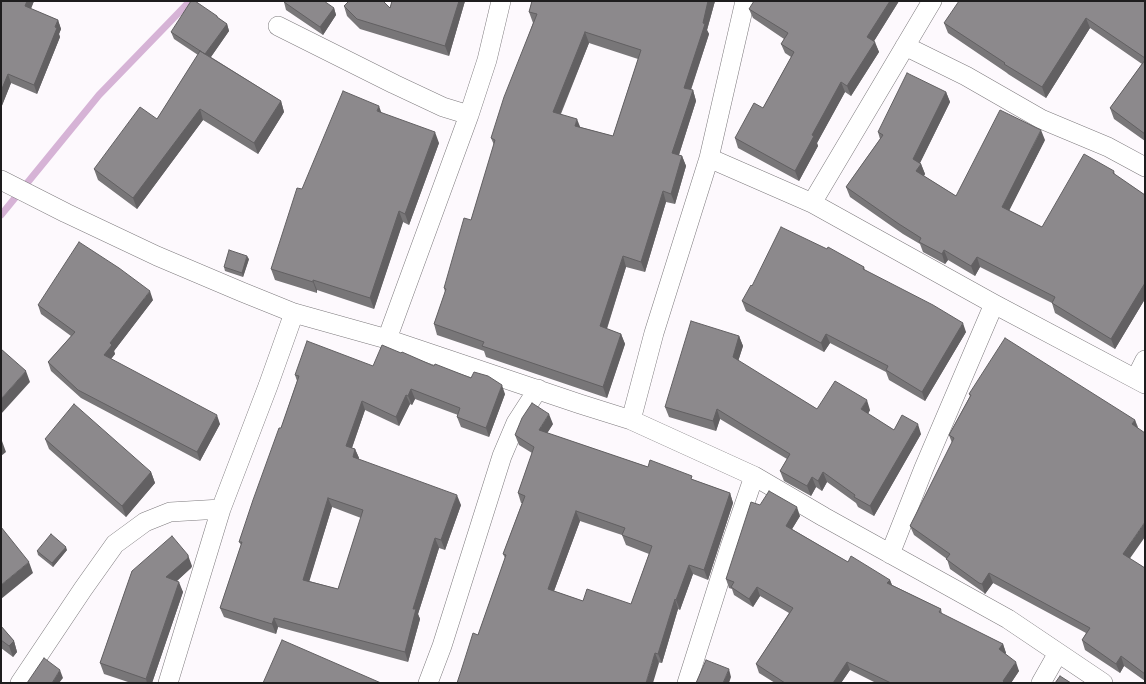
<!DOCTYPE html>
<style>
body{margin:0}
#map{position:relative;width:1146px;height:684px;overflow:hidden;background:#fdf9fd;font-family:Inter,sans-serif}
canvas{display:block}
.frame{position:absolute;inset:0;border:2px solid #1e1d1e;pointer-events:none}
</style>
<div id="map">
<canvas width="1146" height="684"></canvas>
<div class="frame"></div>
</div>
<script>
const g = document.querySelector('canvas').getContext('2d');
g.lineJoin = 'round';
const poly = rows => new Path2D(rows.map(r => 'M' + r).join(''));
function strokePath(path, color, width, dash) { g.strokeStyle = color; g.lineWidth = width; g.lineCap = dash ? 'butt' : 'round'; g.setLineDash(dash || []); g.stroke(path); }
function fill(path, color) { g.fillStyle = color; g.fill(path, 'evenodd'); }
strokePath(poly([
 [1,215,99,95,190,1]
]), '#d6b3d6', 7);
const street = poly([
 [278,26,394,84,443,107,469,115],
 [905,46,966,76,1041,119,1108,147,1145,167],
 [709,158,812,203,994,304,1145,384],
 [1,180,66,213,157,256,242,292,294,313,387,339,580,404,631,420,754,476,824,517,1008,619,1103,683],
 [812,203,932,1],
 [387,339,469,115,487,60,501,1],
 [1136,378,1145,360],
 [631,420,654,333,709,158,745,1],
 [890,554,924,468,994,304],
 [20,683,83,589,115,544,145,522,170,512,221,509],
 [168,683,221,509,268,386,294,313],
 [428,683,442,646,502,456,516,423,538,389],
 [687,683,730,547,754,476],
 [1041,683,1058,653]
]);
strokePath(street, '#7d7a7d', 20);
strokePath(street, '#fff', 19);
fill(poly([
 [1,1,34,1,31,9,58,20,61,29,59,34,60,37,37,94,11,83,1,108],
 [392,1,465,1,449,56,360,29,347,16,344,6,390,8],
 [532,1,715,1,707,30,709,34,691,90,693,90,696,101,679,155,682,156,686,166,675,204,666,202,645,272,626,267,607,329,621,334,625,344,607,398,486,357,484,351,437,335,434,324,445,292,444,288,471,220,494,145,491,138,533,23,529,12],
 [589,43,638,59,613,136,580,127,561,114],
 [899,1,874,41,879,52,851,96,845,92,817,143,818,146,799,181,738,148,735,138,763,108,791,57,785,53,781,44,784,39,753,18,749,9],
 [1145,1,1145,141,1114,119,1110,108,1142,64,1090,28,1046,98,1008,74,1007,73,948,33,944,23],
 [284,2,334,8,336,15,323,35,286,10],
 [217,16,218,18,227,24,229,31,211,57,281,101,284,112,258,154,203,120,137,209,98,180,94,169,157,119,198,55,174,39,171,32],
 [946,92,950,102,920,163,921,164,925,174,924,176,956,196,1045,140,1009,210,1042,227,1114,171,1115,175,1145,195,1145,299,1115,349,1055,313,1052,303,980,267,975,276,948,260,945,264,923,252,920,244,903,234,850,197,846,187,880,139,878,132],
 [382,113,439,143,409,225,403,222,374,309,317,290,317,293,275,280,271,269,302,189],
 [827,249,864,267,865,270,966,332,925,401,889,380,886,372,830,343,824,352,746,311,742,301,752,286],
 [249,259,243,277,225,271,224,267],
 [153,300,114,351,115,354,111,359,220,424,200,461,81,398,51,371,48,362,71,336,41,314,38,305],
 [739,336,743,346,738,361,817,409,870,410,868,414,894,430,921,434,874,516,858,507,856,503,827,482,822,491,816,487,811,496,784,481,780,471,787,459,720,419,716,431,669,417,665,407],
 [373,366,434,366,505,394,489,437,461,427,457,417,458,415,415,399,412,405,410,404,399,426,365,410,352,448,355,449,359,458,358,459,461,505,445,550,439,548,418,614,420,619,408,662,278,627,276,634,224,617,220,608,241,545,239,542,281,428,297,381,295,375],
 [332,507,361,518,338,589,309,581],
 [969,394,1135,420,1138,427,1130,559,1145,568,1145,681,1124,666,1120,673,1085,650,1082,640,1086,633,993,583,985,594,983,592,950,569,947,559,914,535,910,526,952,443,949,435,970,396],
 [553,424,547,433,648,467,694,480,730,493,733,503,708,580,693,574,680,610,678,609,662,663,478,635,505,558,503,554,522,503,521,503,518,493,532,453,519,445,515,435],
 [580,521,622,535,626,545,649,554,631,604,583,601,554,591],
 [45,439,151,472,155,483,126,517,49,449],
 [760,505,800,516,792,529,848,562,890,580,892,585,941,609,942,614,1003,644,1006,653,1005,654,1019,671,1011,683,876,683,850,670,841,683,775,683,759,673,756,664,789,613,760,596,753,607,734,595,732,589,729,588,726,579],
 [67,550,53,567,38,555,37,551],
 [192,566,191,568,177,581,183,592,152,683,131,683,104,674,100,663,132,571],
 [1,626,14,641,17,652,13,657,1,648]
]), '#787678');
fill(poly([
 [27,1,34,1,28,15,25,6],
 [459,1,465,1,449,56,445,46],
 [708,1,715,1,707,30,709,34,688,98,684,88],
 [890,1,899,1,871,46,867,37],
 [334,8,336,15,323,35,320,27],
 [1086,18,1090,28,1046,98,1042,87],
 [58,20,61,29,59,34,60,37,37,94,34,85],
 [227,24,229,31,208,61,205,54],
 [585,32,589,43,557,122,553,112],
 [875,42,879,52,851,96,847,86],
 [8,74,11,83,1,108,1,91],
 [841,82,845,92,817,143,818,146,799,181,795,171,812,135],
 [693,90,696,101,676,164,672,153],
 [946,92,950,102,917,169,913,159],
 [281,101,284,112,258,154,254,143],
 [379,106,383,117,377,111],
 [200,109,203,120,137,209,133,198],
 [577,119,581,129,575,126],
 [1041,130,1045,140,1006,217,1002,207],
 [435,132,439,143,409,225,405,214],
 [682,156,686,166,675,204,671,194],
 [921,164,925,174,920,181,916,171],
 [663,191,666,202,645,272,641,262],
 [399,211,403,222,374,309,370,298],
 [944,250,948,260,945,264,942,254],
 [247,256,249,259,243,277,242,273],
 [623,256,626,267,604,337,600,326],
 [977,257,980,267,975,276,971,266],
 [313,280,317,290,317,293,313,282],
 [1145,283,1145,299,1115,349,1111,339],
 [150,291,153,300,114,351,115,354,107,364,104,355,110,343],
 [963,323,966,332,925,401,922,392],
 [621,334,625,344,607,398,603,387],
 [826,334,830,343,824,352,821,343],
 [739,336,743,346,736,368,733,357],
 [26,371,30,382,1,414,1,399],
 [502,385,505,394,489,437,486,428],
 [411,389,415,399,412,405,408,396],
 [406,395,410,404,399,426,396,417],
 [867,400,870,410,865,419,861,409],
 [362,401,365,410,349,456,346,446],
 [717,409,720,419,716,431,713,421],
 [549,414,553,424,543,440,539,430],
 [217,415,220,424,200,461,197,452],
 [1135,420,1138,430,1132,424],
 [918,424,921,434,874,516,870,506],
 [2,441,6,452,1,456,1,442],
 [355,449,359,458,356,467,353,457],
 [151,472,155,483,126,517,122,506],
 [823,472,827,482,822,491,818,481],
 [812,477,816,487,811,496,807,486],
 [730,493,733,503,708,580,704,570],
 [457,495,461,505,445,550,441,540],
 [328,498,332,507,307,589,303,580],
 [797,507,800,516,789,534,786,526],
 [576,511,580,521,551,599,548,589],
 [1145,522,1145,537,1126,564,1123,554],
 [435,538,439,548,418,614,420,619,408,662,405,652,413,609],
 [66,547,67,550,53,567,52,563],
 [188,555,192,566,191,568,169,588,166,577],
 [29,562,33,573,1,599,1,585],
 [689,565,693,574,680,610,676,600],
 [989,573,993,583,985,594,982,584],
 [890,580,893,588,887,583],
 [179,582,183,592,152,683,147,683,146,679],
 [757,587,760,596,753,607,749,599],
 [675,599,678,609,662,663,658,654],
 [274,618,278,627,276,634,272,624],
 [14,641,17,652,13,657,9,646],
 [1003,644,1006,653,1002,658,999,649],
 [655,653,659,663,653,683,646,683],
 [1121,656,1124,666,1120,673,1116,664],
 [847,662,850,670,841,683,833,683],
 [1016,662,1019,671,1011,683,1003,683,1003,681],
 [729,669,731,677,729,683,723,683],
 [60,670,63,678,59,683,52,683]
]), '#626062');
const building = poly([
 [1,1,27,1,25,6,58,20,55,27,57,28,34,85,8,74,1,91,1,1],
 [191,1,195,1,217,16,217,17,227,24,205,54,171,32,191,1],
 [284,1,324,1,334,8,320,27,284,2,284,1],
 [349,1,383,1,390,8,392,1,459,1,445,46,357,19,344,6,349,1],
 [532,1,708,1,703,23,705,24,684,88,693,90,672,153,682,156,671,194,663,191,641,262,623,256,600,326,621,334,603,387,482,346,484,342,434,324,446,289,444,288,464,218,471,220,495,140,491,138,504,97,537,14,529,12,532,1],
 [585,32,641,50,613,136,575,126,577,119,553,112,585,32],
 [754,1,890,1,867,37,875,42,847,86,841,82,812,135,814,136,795,171,735,138,754,103,763,108,794,52,781,44,788,33,749,9,754,1],
 [959,1,1145,1,1145,58,1086,18,1042,87,1004,64,1005,63,944,23,959,1],
 [200,51,281,101,254,143,200,109,133,198,94,169,140,107,157,119,200,51],
 [1145,60,1145,134,1110,108,1145,60],
 [907,73,946,92,913,159,921,164,916,171,956,196,1000,110,1041,130,1002,207,1042,227,1084,154,1114,171,1113,173,1145,195,1145,283,1111,339,1052,303,1055,297,977,257,971,266,944,250,942,254,919,242,921,238,899,224,846,187,883,135,878,132,907,73],
 [343,91,379,106,377,111,435,132,405,214,399,211,370,298,313,280,313,282,271,269,297,188,302,189,343,91],
 [781,227,827,249,828,247,864,267,863,269,933,305,963,323,922,392,886,370,888,366,826,334,821,343,742,301,751,285,752,286,781,227],
 [79,242,119,268,150,291,110,343,112,345,104,355,217,415,197,452,78,390,48,362,75,332,38,305,79,242],
 [229,250,247,256,242,273,224,267,229,250],
 [691,321,739,336,733,357,817,409,835,381,867,400,861,409,894,430,902,415,918,424,870,506,854,497,855,495,823,472,818,481,812,477,807,486,780,471,790,454,717,409,713,421,665,407,691,321],
 [1005,338,1135,420,1132,424,1145,433,1145,522,1123,554,1145,568,1145,674,1121,656,1116,664,1082,640,1090,628,989,573,982,584,979,583,946,559,950,554,910,526,954,438,949,435,971,395,969,394,1005,338],
 [307,341,373,366,382,345,401,353,402,352,434,366,435,364,471,378,474,372,488,376,502,385,486,428,457,417,460,408,411,389,408,396,406,395,396,417,362,401,346,446,355,449,353,457,457,495,441,540,435,538,413,609,416,609,405,652,274,618,272,624,220,608,242,542,239,542,253,500,279,428,281,428,299,376,295,375,307,341],
 [328,498,363,510,338,589,303,580,328,498],
 [1,349,26,371,1,399,1,349],
 [532,403,549,414,539,430,648,467,650,460,692,476,691,479,730,493,704,570,689,565,676,600,675,599,658,654,655,653,646,683,457,683,461,671,473,633,478,635,506,555,503,554,525,496,518,493,534,447,515,435,522,418,532,403],
 [576,511,625,528,622,535,652,546,631,604,587,589,583,601,548,589,576,511],
 [74,404,151,472,122,506,45,439,74,404],
 [769,491,797,507,786,526,848,562,851,556,890,580,887,583,941,609,939,612,1003,644,999,649,1016,662,1003,681,1005,683,891,683,847,662,833,683,785,683,756,664,793,608,757,587,749,599,731,587,734,582,726,579,751,502,760,505,769,491],
 [1,527,29,562,1,585,1,527],
 [51,534,66,547,52,563,37,551,51,534],
 [172,536,188,555,188,558,166,577,179,582,146,679,100,663,132,571,172,536],
 [1,626,14,641,9,646,1,640,1,626],
 [282,640,381,683,263,683,282,640],
 [44,658,60,670,52,683,27,683,44,658],
 [706,660,729,669,723,683,696,683,706,660],
 [1060,676,1071,683,1055,683,1060,676]
]);
fill(building, '#8c898c');
strokePath(building, '#626062', 1);
</script>
